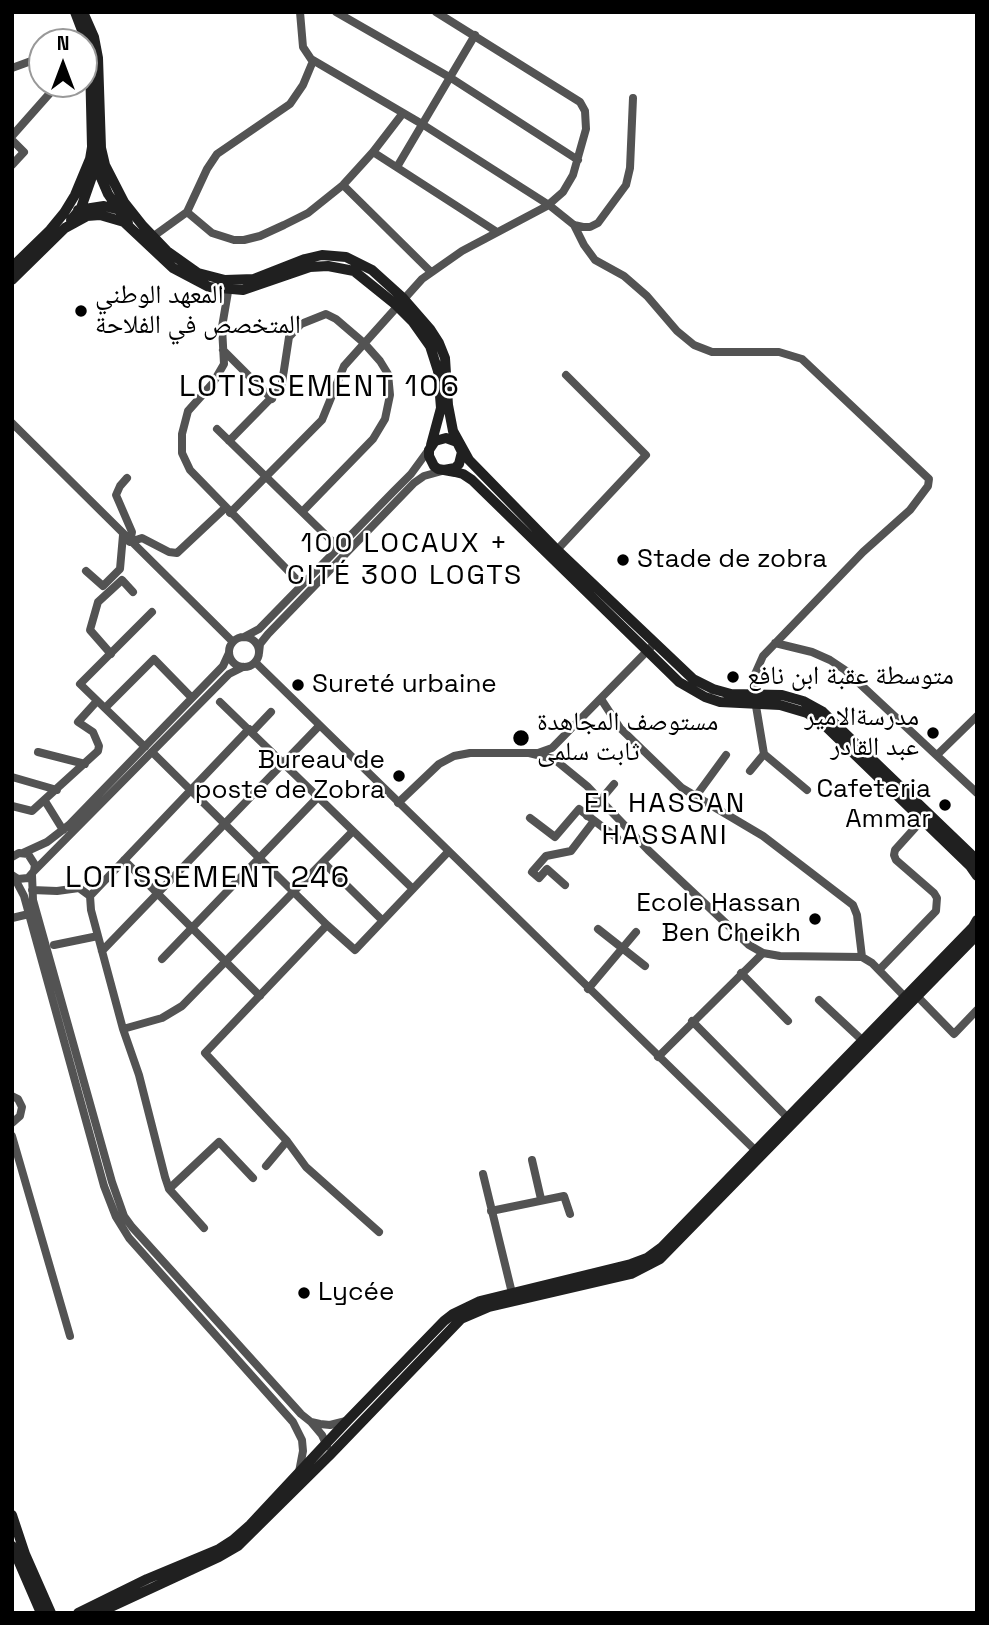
<!DOCTYPE html>
<meta charset="utf-8">
<style>
body{margin:0}
#map{position:relative;width:989px;height:1625px;overflow:hidden;background:#fff;font-family:"Space Grotesk",sans-serif}
canvas{display:block}
.frame{position:absolute;inset:0;border:14px solid #000;pointer-events:none}
.north{position:absolute;left:28px;top:28px;width:70px;height:70px;box-sizing:border-box;background:#fff;border:2px solid #999;border-radius:50%;rotate:0deg;font-size:19px;font-weight:700;line-height:28px;text-align:center;color:#000}
.north::after{content:'';display:block;margin:auto;width:24px;height:32px;background:#000;clip-path:polygon(50% 0,100% 100%,50% 72%,0 100%)}
</style>
<div id="map">
<canvas width="989" height="1625"></canvas>
<div class="frame"></div>
<div class="north">N</div>
</div>
<script>
const g = document.querySelector('canvas').getContext('2d');
g.lineJoin = 'round';
const poly = rows => new Path2D(rows.map(r => 'M' + r).join(''));
function strokePath(path, color, width, dash) { g.strokeStyle = color; g.lineWidth = width; g.lineCap = dash ? 'butt' : 'round'; g.setLineDash(dash || []); g.stroke(path); }
function drawText(font, color, halo, rows, align = 'center') {
  g.font = font + ' "Space Grotesk","Noto Naskh Arabic",sans-serif'; g.lineWidth = 5; g.setLineDash([]); g.textBaseline = 'middle'; g.strokeStyle = halo; g.fillStyle = color; for (const [text, x, y, turn = 0] of rows) {
    g.save(); g.translate(x, y); g.rotate((+turn || 0) * Math.PI / 180); g.textAlign = isNaN(turn) ? turn : align; if (halo) g.strokeText(text, 0, 0); g.fillText(text, 0, 0); g.restore();
  }
}
strokePath(poly([
 [300,12,303,47,311,59,422,124,549,205,574,225,583,227,590,227,598,223,626,185,630,168,633,98],
 [336,12,451,78,578,160],
 [12,68,42,57],
 [12,136,58,84],
 [12,140,24,152,12,165],
 [373,152,497,232],
 [397,167,475,35],
 [343,185,431,272],
 [187,212,212,233,234,240,244,240,260,236,284,225,308,213,343,185,373,152,403,113],
 [574,225,584,245,595,260,624,276,647,296,677,331,694,345,712,352,779,352,802,359,929,479,928,486,910,510,863,552,763,656,755,674,754,694,764,754],
 [151,238,187,212,207,169,217,154,290,104,303,85,313,61],
 [229,286,222,327,224,364,213,383,188,411,182,434,182,453,190,470,302,585],
 [223,350,272,399],
 [12,423,233,642],
 [217,429,339,548],
 [229,441,278,391,282,383,289,337,301,324,326,314,336,319,364,343,380,361,388,374,390,395,385,419,373,439,303,511],
 [127,478,120,486,116,495,132,532,130,542,142,538,169,552,177,553,225,508],
 [230,513,322,420,344,366,422,279,462,251,547,206,563,192,573,175,586,129,585,111,580,102,436,12],
 [555,552,646,455,566,375],
 [86,571,103,586,120,569,123,535],
 [244,637,259,629,393,492,411,474,430,448],
 '229 652a15 15 0 1 1 30 0a15 15 0 1 1-30 0Z',
 [775,643,812,652,830,660,845,670,977,793],
 [259,653,260,644,268,634,414,483,424,476,442,471],
 [111,654,90,630,98,602,122,580,133,592],
 [255,662,755,1150],
 [601,699,620,728,682,788,763,836,853,905,857,915,862,957],
 [220,702,413,889],
 [105,708,154,659,192,698],
 [252,732,271,712],
 [145,747,80,684,152,612],
 [38,752,85,764],
 [152,752,327,925],
 [529,753,554,759,587,786,648,850,749,945,763,953,780,956,862,957,872,963,908,1000],
 [937,755,977,716],
 [750,771,764,754,807,790],
 [12,777,57,790],
 [696,796,726,755],
 [45,801,63,830],
 [398,803,439,764,454,756,470,753,538,753,552,748,654,644],
 [12,806,32,811,98,751,99,746,93,732,78,722,97,701],
 [587,816,614,784],
 [530,818,555,837,579,809,617,838],
 [23,853,47,842,69,825,223,666,229,653],
 [12,857,19,853,28,854,35,865,34,871,28,878,18,879,12,875],
 [124,860,260,996],
 [323,862,382,920],
 [34,871,229,674,243,667],
 [32,875,33,900,112,1182,124,1216,132,1227,301,1414,311,1422,320,1424,330,1425,346,1421],
 [14,877,24,896,104,1186,116,1217,129,1238,293,1422,302,1440,303,1451,299,1472],
 [565,885,547,869,539,878,532,872,546,856,571,851,594,821],
 [32,890,57,891,79,888,90,896],
 [12,918,29,914],
 [598,929,645,966],
 [54,945,98,936],
 [102,951,319,726],
 [162,959,318,797],
 [879,970,936,911,937,898,934,893,896,860,894,855,895,850,922,820],
 [741,973,788,1021],
 [588,989,636,932],
 [917,996,954,1034,977,1010],
 [819,1000,862,1040],
 [692,1021,787,1117],
 [123,1029,162,1018,182,1006,353,831],
 [658,1057,763,953],
 [12,1096,18,1099,22,1107,20,1116,12,1123],
 [12,1136,70,1336],
 [287,1141,306,1167,379,1232],
 [532,1160,541,1199],
 [266,1166,287,1141,205,1053,327,925,355,950,448,852],
 [483,1174,512,1293],
 [169,1189,219,1142,253,1178],
 [491,1211,564,1196,570,1214],
 [204,1228,169,1189,165,1177,139,1075,123,1029,91,910,90,896,249,729],
 [311,1422,322,1435,327,1446]
]), '#535353', 8);
strokePath(poly([
 [83,12,94,37,98,58,101,148,105,165,124,202,143,226,167,251,198,273,225,280,254,279,305,259,322,255,346,257,372,270,403,298,430,329,439,343,445,358,448,405,453,431,469,460,557,550,693,679,713,689,731,694,782,695,803,701,823,712,977,860],
 [93,150,96,166,108,194,128,223],
 [78,210,104,206,120,210],
 [71,220,81,208,96,165],
 [12,267,50,230,64,213,75,195,90,159,92,147,90,62,83,33,75,12],
 [12,280,65,228,87,216,100,215,124,222,173,268,209,287,243,290,310,267,328,266,354,271,395,304,413,322,430,346,438,371,441,408,431,445],
 [444,470,455,468,459,464,462,452,457,442,446,438,435,441,429,450,429,456,434,466,438,469,444,470,455,472,463,474,472,480,679,682,705,697,720,702,780,705,807,713,821,722,970,866,977,876],
 [12,1515,25,1554,51,1613],
 [12,1546,41,1613],
 [78,1613,147,1579,219,1549,233,1540,250,1525,348,1420,444,1321,453,1314,480,1301,631,1264,647,1258,662,1247,973,927,977,920],
 [98,1613,219,1557,238,1546,329,1456,461,1319,489,1307,631,1274,660,1259,977,935]
]), '#202020', 10);
for (const [x, y, r, color] of [
 [81,311,7,"#000"],
 [623,560,7,"#000"],
 [733,677,7,"#000"],
 [298,685,7,"#000"],
 [933,733,7,"#000"],
 [521,738,9,"#000"],
 [399,776,7,"#000"],
 [945,805,7,"#000"],
 [815,919,7,"#000"],
 [304,1293,7,"#000"]
]) { const dot = new Path2D(); dot.arc(x, y, r, 0, 2 * Math.PI); g.fillStyle = color; g.fill(dot); strokePath(dot, '#fff', 2.5); }
drawText('26px', '#000', '#fff', [
 ["المعهد الوطني",95,296],
 ["المتخصص في الفلاحة",95,326],
 ["Stade de zobra",637,560],
 ["متوسطة عقبة ابن نافع",747,677],
 ["Sureté urbaine",312,685],
 ["مدرسةالامير",919,718,"right"],
 ["عبد القادر",919,748,"right"],
 ["مستوصف المجاهدة",537,723],
 ["ثابت سلمى",537,753],
 ["Bureau de",385,761,"right"],
 ["poste de Zobra",385,791,"right"],
 ["Cafeteria",931,790,"right"],
 ["Ammar",931,820,"right"],
 ["Ecole Hassan",801,904,"right"],
 ["Ben Cheikh",801,934,"right"],
 ["Lycée",318,1293]
], 'left');
g.letterSpacing = '2px';
drawText('28px', '#000', '#fff', [
 ["100 LOCAUX +",405,544],
 ["CITÉ 300 LOGTS",405,576],
 ["EL HASSAN",665,804],
 ["HASSANI",665,836]
]);
g.letterSpacing = '0px';
g.letterSpacing = '2px';
drawText('30px', '#000', '#fff', [
 ["LOTISSEMENT 106",320,388],
 ["LOTISSEMENT 246",208,879]
]);
g.letterSpacing = '0px';
</script>
